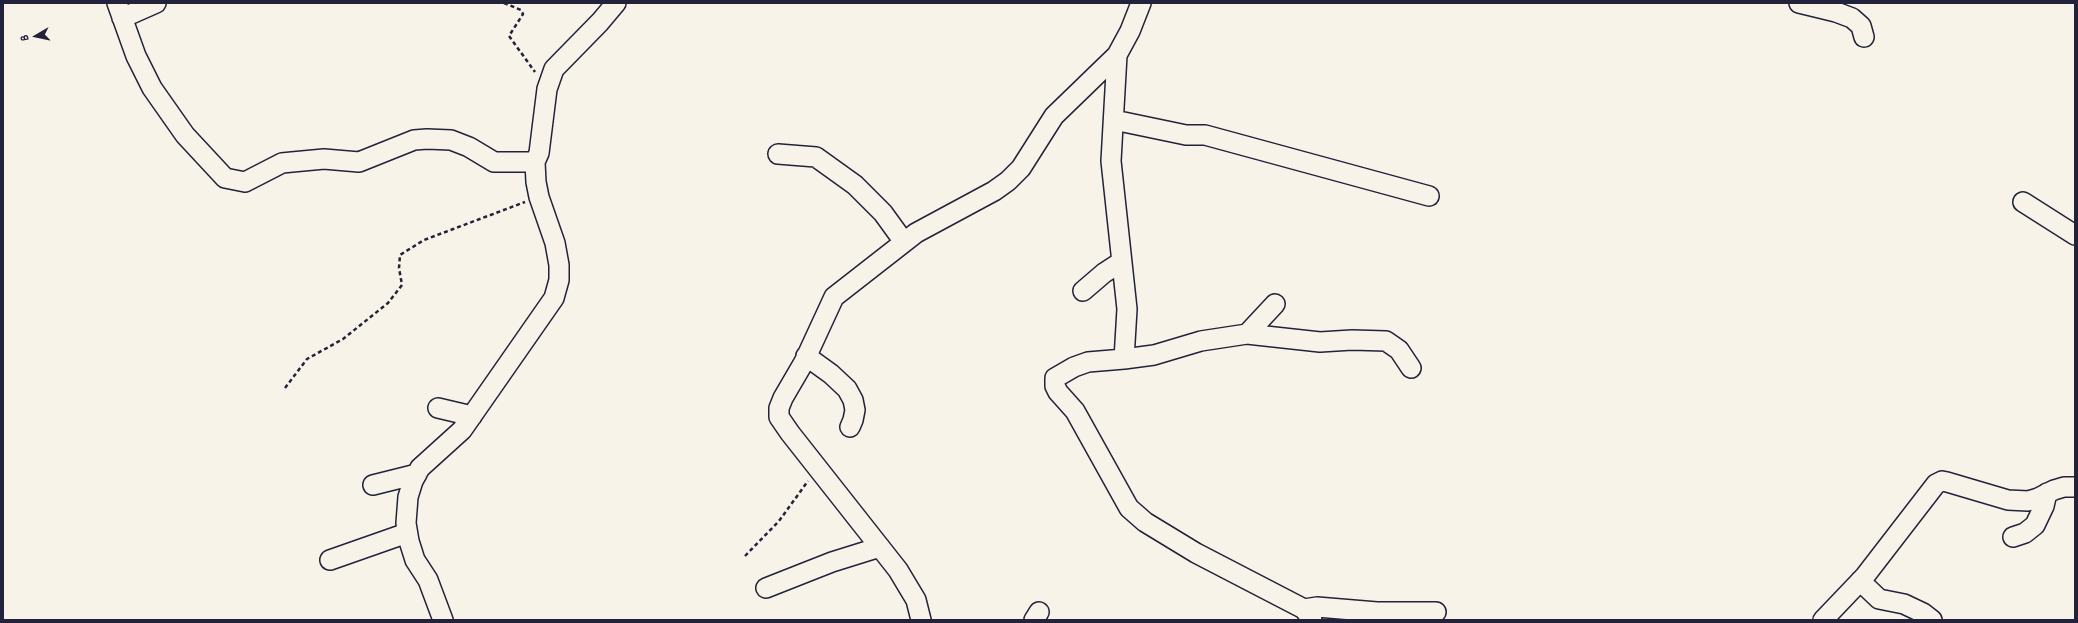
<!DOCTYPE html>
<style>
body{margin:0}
#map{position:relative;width:2078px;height:623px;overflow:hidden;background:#f7f3e8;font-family:"Patrick Hand",sans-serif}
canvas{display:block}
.frame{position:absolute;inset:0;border:4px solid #22223b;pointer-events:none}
.north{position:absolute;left:16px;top:16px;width:40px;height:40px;-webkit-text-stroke:3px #f7f3e8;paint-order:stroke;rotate:261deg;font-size:11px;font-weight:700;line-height:16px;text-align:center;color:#22223b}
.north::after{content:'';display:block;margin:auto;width:14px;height:18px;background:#22223b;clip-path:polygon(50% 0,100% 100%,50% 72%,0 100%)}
</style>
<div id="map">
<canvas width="2078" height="623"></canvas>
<div class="frame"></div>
<div class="north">B</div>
</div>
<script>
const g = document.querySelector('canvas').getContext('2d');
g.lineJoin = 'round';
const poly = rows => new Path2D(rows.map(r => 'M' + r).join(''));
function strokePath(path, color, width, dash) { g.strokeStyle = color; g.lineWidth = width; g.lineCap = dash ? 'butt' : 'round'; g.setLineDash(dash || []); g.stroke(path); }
const minor = poly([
 [117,3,136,56,152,88,185,135,225,178,245,182,282,163,292,162,324,159,359,162,414,140,427,139,451,140,469,147,494,162,535,162],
 [1799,3,1836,12,1852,18,1861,26,1864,37],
 [122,18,156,3],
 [1117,55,1111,161,1127,309,1124,359,1088,362,1074,367,1055,378,1055,386,1058,392,1075,411,1129,508,1145,522,1196,553,1304,609,1312,620],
 [1114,120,1186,135,1205,135,1429,196],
 [778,154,816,157,855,185,883,213,904,242],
 [2023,202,2075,235],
 [1083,291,1104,273,1121,262],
 [1247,334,1275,304],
 [806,356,831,374,847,389,853,400,855,410,853,420,850,427],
 [1124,359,1154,355,1201,341,1247,334,1320,342,1352,340,1386,341,1399,350,1411,368],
 [438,408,472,416],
 [373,485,417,474],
 [2013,537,2025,533,2035,525,2044,506,2047,493],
 [330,560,407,533],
 [1860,581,1879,599,1904,604,1923,613,1932,620],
 [766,588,832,562,880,547],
 [1304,609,1317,607,1377,612,1436,612],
 [443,620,428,580,415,560,409,541,406,523,408,497,413,481,420,468,462,430,554,298,559,280,559,265,555,243,539,197,536,182,535,162,539,153,547,89,554,69,600,22,616,3],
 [921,620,916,600,898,570,790,433,779,417,779,408,783,398,804,362,834,297,916,233,994,191,1008,181,1021,168,1054,116,1117,55,1130,31,1141,3],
 [1034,620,1039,612],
 [1823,620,1865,576,1936,484,1942,481,1947,482,2008,500,2028,501,2038,498,2054,490,2064,487,2075,487]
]);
strokePath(minor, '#22223b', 22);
strokePath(poly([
 [504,3,521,10,523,14,509,36,535,72],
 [285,388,307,359,343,339,388,303,402,285,399,268,400,255,424,240,525,202],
 [745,556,779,521,808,481]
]), '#22223b', 2.5, [4, 3]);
strokePath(minor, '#f7f3e8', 19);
</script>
